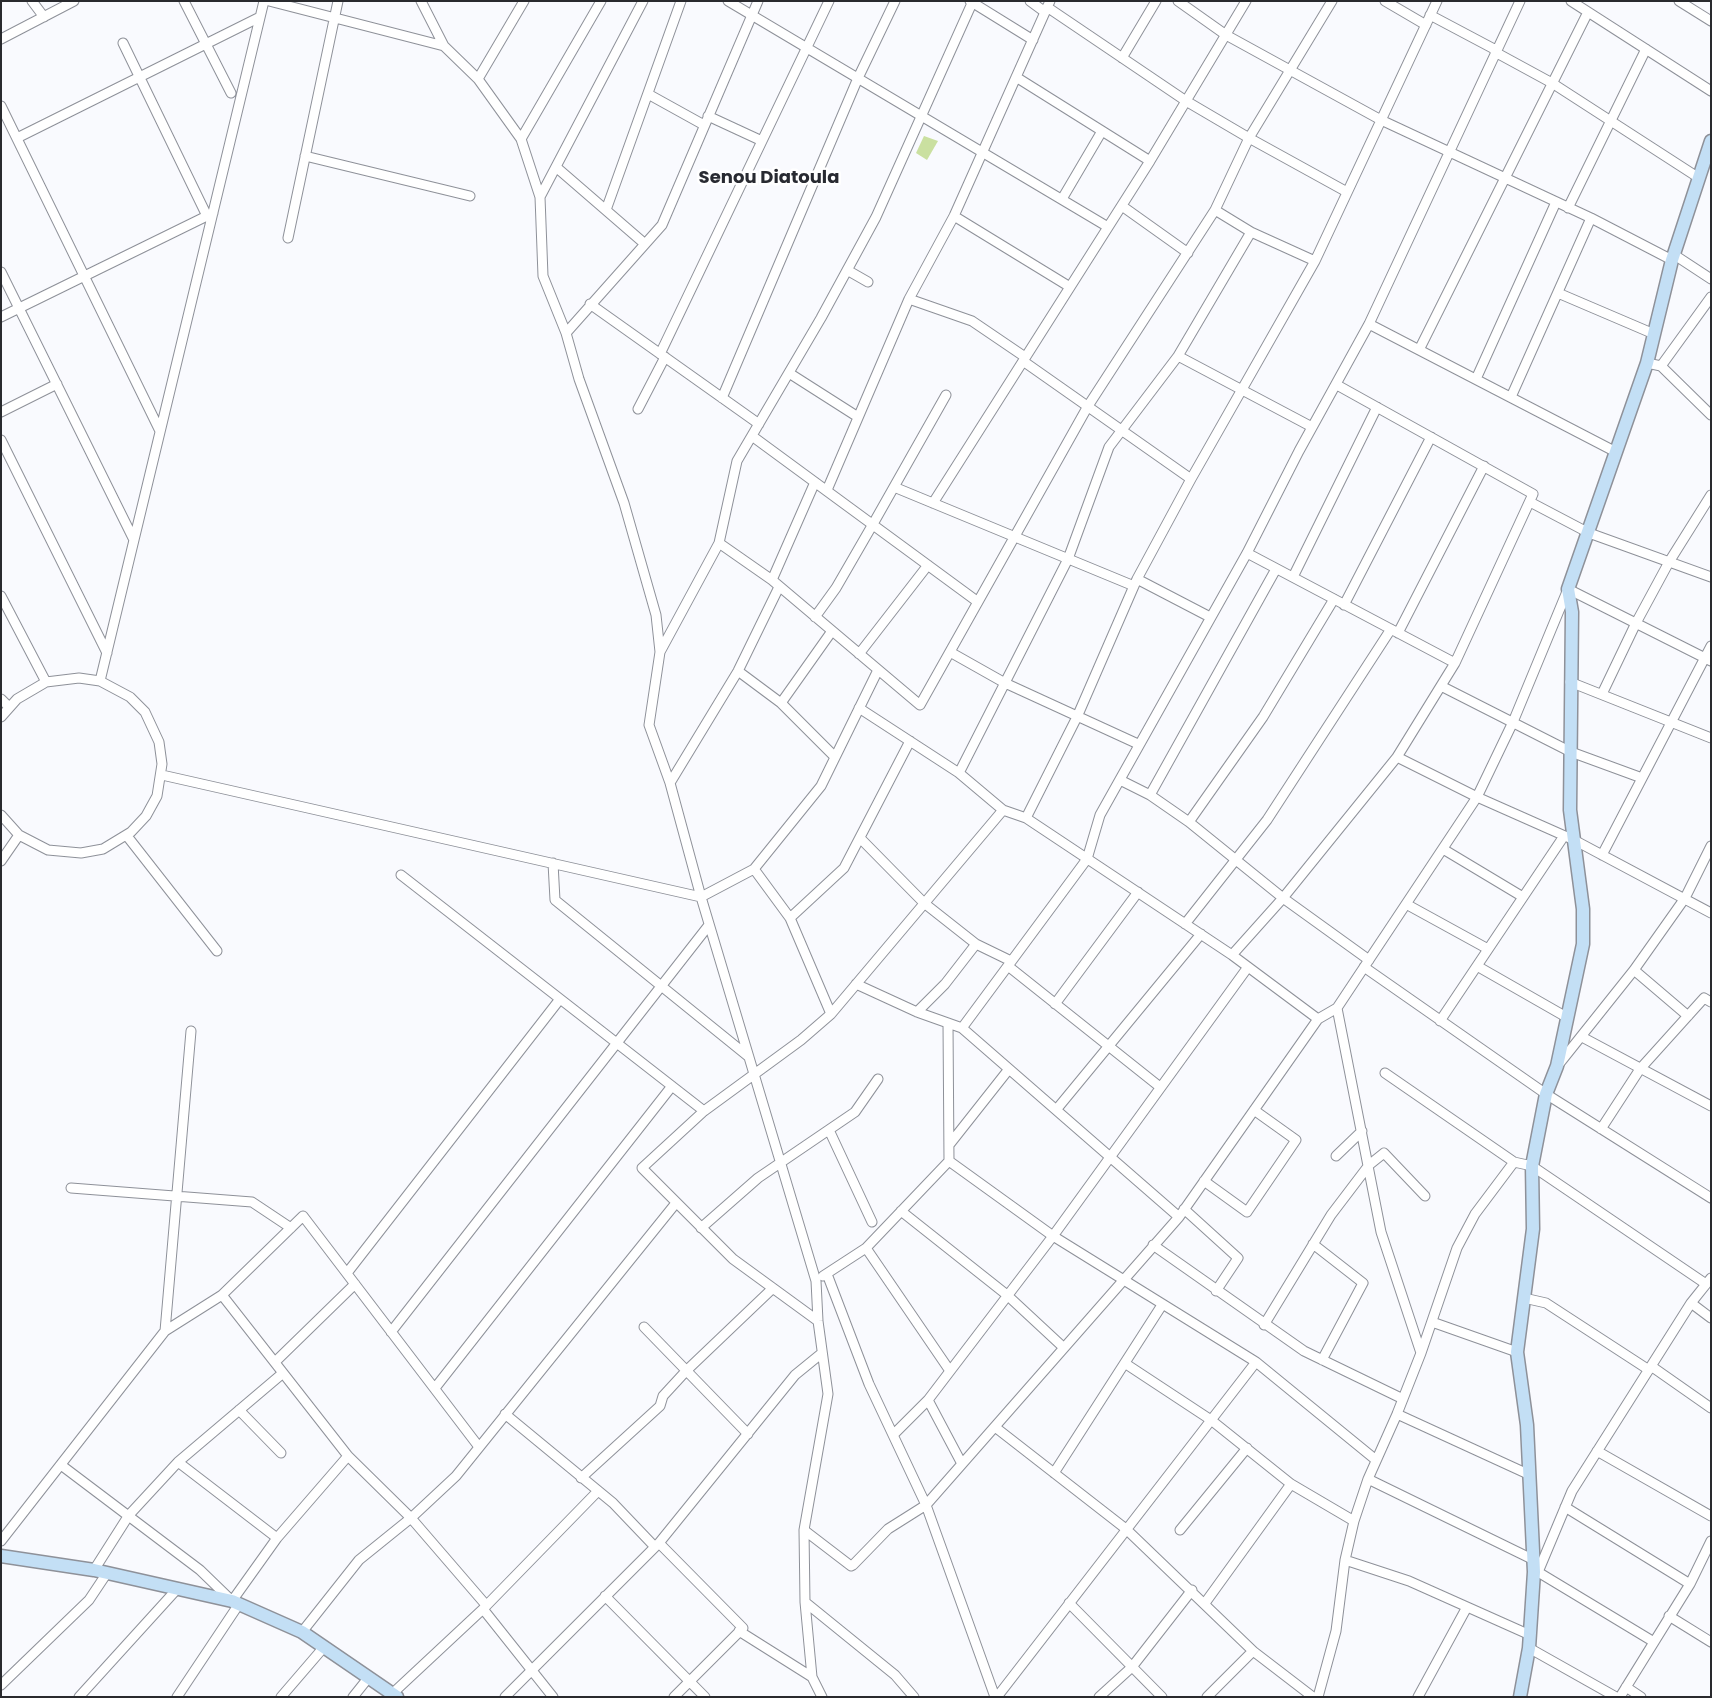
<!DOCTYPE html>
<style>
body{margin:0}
#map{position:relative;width:1712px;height:1698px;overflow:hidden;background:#f9fafe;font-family:Poppins,sans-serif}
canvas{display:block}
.frame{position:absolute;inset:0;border:2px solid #292a2e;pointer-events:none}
</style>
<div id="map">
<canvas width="1712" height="1698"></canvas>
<div class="frame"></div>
</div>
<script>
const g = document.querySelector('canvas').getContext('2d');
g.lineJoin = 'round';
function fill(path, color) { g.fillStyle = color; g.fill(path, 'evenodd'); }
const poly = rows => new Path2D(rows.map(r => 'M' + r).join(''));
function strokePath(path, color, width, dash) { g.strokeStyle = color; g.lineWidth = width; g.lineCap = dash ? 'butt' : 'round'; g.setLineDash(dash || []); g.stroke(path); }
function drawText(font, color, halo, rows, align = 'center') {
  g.font = font + ' Poppins,sans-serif'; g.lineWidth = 5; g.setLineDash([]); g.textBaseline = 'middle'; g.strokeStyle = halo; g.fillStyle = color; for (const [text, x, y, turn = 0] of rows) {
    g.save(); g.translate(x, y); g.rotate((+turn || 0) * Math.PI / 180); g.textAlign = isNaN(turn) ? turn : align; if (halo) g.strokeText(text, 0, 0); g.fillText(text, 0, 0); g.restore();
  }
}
fill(poly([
 [924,136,938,141,927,160,916,153]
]), '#cae0a0');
const street = poly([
 [32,1,44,17],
 [184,1,231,93],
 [269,1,444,46],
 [421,1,444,46,478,79,521,139,540,197,543,276,566,333,579,379,624,503,656,615,660,652,649,725,670,783,701,897,816,1281,818,1321,828,1394,804,1530,805,1602,812,1677,822,1697],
 [728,1,1108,227],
 [970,1,1033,40],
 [1030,1,1045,12],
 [1178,1,1226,35,1381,120,1591,218,1672,260],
 [1385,1,1426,25],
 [1571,1,1711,91],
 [1679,1,1711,21],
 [1047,7,1186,101,1249,138,1347,192],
 [1430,15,1496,50],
 [1,39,74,1],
 [123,43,207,216],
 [1495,52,1552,83,1699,178],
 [1122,58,1156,1],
 [1016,77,1150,161],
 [478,79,524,1],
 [648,94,704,125],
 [1,106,160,431],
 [708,116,762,141],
 [17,138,260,17],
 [521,139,601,1],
 [305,156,470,196],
 [556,167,645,244],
 [540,197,643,1],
 [1062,199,1102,131],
 [1122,206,1188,253],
 [1568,208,1646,49],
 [606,210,681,1],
 [1215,210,1251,232],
 [954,216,1070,287],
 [288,238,338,1],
 [1673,254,1711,279],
 [847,270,868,282],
 [1,272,134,540],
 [1558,293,1654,334],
 [909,299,972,321,1025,357],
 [590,304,759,424],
 [1,317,213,213],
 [1369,324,1616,452],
 [566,333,662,225,758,1],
 [1419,350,1588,12],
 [660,354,829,1],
 [1178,356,1312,427],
 [1023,361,1191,479],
 [1647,363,1661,366,1711,415],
 [1661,366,1711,297],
 [789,373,858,417],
 [1476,379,1556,202],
 [1337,385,1533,494,1455,663,1397,757],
 [1511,397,1591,218],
 [722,398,858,78,895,1],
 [638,409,665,357],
 [1,412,57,384],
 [752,436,978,602],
 [1,440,107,653],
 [894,487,1134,586],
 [827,490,909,299,954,216,1050,1],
 [1530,502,1589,533,1711,577],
 [933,503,1150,161,1246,1],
 [719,543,772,580,920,705,1088,406,1215,210,1249,138,1332,1],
 [1247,553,1455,663],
 [1293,577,1377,407],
 [1137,579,1210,617],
 [772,580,815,482],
 [1,596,46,682],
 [1344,605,1431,437],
 [815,617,836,588,873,524,946,395],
 [1398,633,1484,466],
 [660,652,719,543,737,461,821,318,876,217,973,1],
 [950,652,1005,683,1138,744],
 [859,654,928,565],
 [738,671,781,703,835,757],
 [100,681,264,1],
 [1570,682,1711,738],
 [1441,686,1571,752,1642,778],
 [1602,694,1636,623,1669,562,1711,495],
 [1,699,9,707],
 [781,703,832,631],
 [859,708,959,773,1003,810,1026,818,1232,955,1318,1019],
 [1,717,17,699,46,682,79,678,100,681,130,697,145,712,159,742,162,764,157,796,146,816,131,832,103,849,81,853,48,850,19,835,1,815],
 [959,773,1068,559,1109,447,1178,356,1251,232,1315,261],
 [162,775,701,897,754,869,821,786,878,670],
 [1120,780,1150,795,1189,822,1283,898,1369,960],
 [670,783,738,671,779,587],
 [1150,795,1276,569],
 [1026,818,1077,717,1137,579,1191,479,1315,261,1437,1],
 [1189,822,1263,717,1334,599],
 [127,836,217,951],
 [860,838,924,903,976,944,1011,961],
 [1443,849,1523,897],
 [1602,855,1711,646],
 [1,861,19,835],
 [553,863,555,900,749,1057],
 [754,869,790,918,831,1014],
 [401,875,704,1111],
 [1406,904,1488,949],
 [790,918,844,868,910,741],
 [1185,924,1267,820,1391,629],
 [1232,955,1283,898,1397,757,1477,797,1574,840,1711,913],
 [1008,966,1160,1087],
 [1477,966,1568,1018],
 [1364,967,1546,1094,1711,1198],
 [1634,970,1688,1016],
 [1055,1004,1138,892],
 [1337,1008,1381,1232,1421,1353],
 [917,1012,945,984,976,944],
 [1440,1021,1564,836],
 [962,1028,1087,859,1100,815,1247,553,1299,451,1369,324,1520,1],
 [1582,1037,1711,1106],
 [1559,1064,1634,970,1685,898,1711,846],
 [1385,1073,1514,1162,1532,1166,1706,1284],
 [1056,1110,1201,934],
 [1601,1129,1640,1069,1704,998,1711,1002],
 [829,1130,872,1222],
 [949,1145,1009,1069],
 [1336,1156,1362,1131],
 [949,1161,1053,1236,1256,1362,1376,1460],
 [1204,1181,1247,1212,1296,1140,1254,1110],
 [71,1188,252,1202,291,1228],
 [1184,1209,1238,1258,1216,1291],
 [901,1211,1007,1295,1063,1347],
 [1179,1217,1318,1019,1337,1008,1477,797,1513,722,1568,589,1711,661],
 [701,1228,758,1178,855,1112,878,1079],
 [1313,1244,1363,1283,1322,1360],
 [1153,1245,1304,1351,1403,1399],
 [866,1248,950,1371],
 [347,1273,560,999],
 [827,1274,869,1384,926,1505,995,1697],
 [823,1276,866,1248,949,1161,948,1023],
 [222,1295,348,1456,411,1518,486,1605],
 [1524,1298,1546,1303,1649,1370],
 [1691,1303,1711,1318],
 [818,1321,733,1259,642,1168,704,1111,801,1040,831,1014,1003,810],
 [1432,1322,1517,1352],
 [1264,1325,1331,1215,1369,1165,1384,1153,1425,1196],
 [644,1327,748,1434],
 [165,1331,191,1031],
 [391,1332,709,925],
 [275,1362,355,1284],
 [1126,1364,1211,1420,1291,1484,1354,1521],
 [1651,1366,1711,1408],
 [435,1388,672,1086],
 [928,1400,962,1464],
 [239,1410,281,1453],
 [505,1414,613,1503,655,1547],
 [1397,1414,1530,1475],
 [995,1427,1126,1529,1253,1651,1313,1697],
 [893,1435,928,1400,1053,1236,1248,967],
 [1597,1451,1711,1516],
 [178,1462,277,1538],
 [61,1465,200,1570,232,1601,277,1538,348,1456],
 [1054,1473,1162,1305],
 [581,1478,660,1406,663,1396,686,1371,773,1288],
 [1368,1479,1534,1560],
 [1565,1507,1690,1584],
 [804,1530,851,1566,853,1565,888,1529,926,1505,1179,1217,962,1028,917,1012,856,984],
 [1180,1530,1247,1448],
 [1,1541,165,1331,222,1295,303,1216,479,1447],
 [659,1543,795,1375,822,1353],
 [1345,1560,1409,1581,1530,1635],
 [94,1570,129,1515,178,1462,283,1373],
 [1534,1572,1538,1572,1572,1491,1691,1303,1711,1278],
 [1538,1572,1654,1642],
 [605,1596,705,1697],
 [805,1602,895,1675,914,1697],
 [1069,1603,1162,1697],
 [1205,1603,1291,1484],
 [483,1609,553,1697],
 [1669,1616,1711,1642],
 [739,1631,812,1677],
 [302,1632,359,1560,411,1518,456,1476,676,1203],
 [1529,1648,1616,1697],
 [1,1685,89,1600,107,1573],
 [1626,1687,1641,1697],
 [393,1693,483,1609,598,1491],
 [79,1697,178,1588],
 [177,1697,239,1604],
 [281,1697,324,1647],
 [353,1697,369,1677],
 [505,1697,659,1543,743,1628,674,1697],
 [997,1697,1256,1362],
 [1099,1697,1132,1667,1192,1590],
 [1207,1697,1253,1651],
 [1318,1697,1336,1631,1345,1560,1354,1521,1368,1479,1397,1414,1421,1353,1457,1248,1475,1214,1514,1162],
 [1418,1697,1467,1607],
 [1620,1697,1690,1584,1711,1541]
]);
const secondary = poly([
 [1,1556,94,1570,232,1601,302,1632,397,1697],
 [1520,1697,1529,1648,1534,1572,1527,1425,1517,1352,1533,1229,1532,1166,1546,1094,1557,1066,1583,944,1583,909,1570,810,1572,612,1568,589,1647,363,1672,260,1711,141]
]);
strokePath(street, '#8e9199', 11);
strokePath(secondary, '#8e9199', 15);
strokePath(street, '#fff', 9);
strokePath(secondary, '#c3dff5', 12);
drawText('bold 18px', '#282a31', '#fff', [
 ["Senou Diatoula",769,178]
]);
</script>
